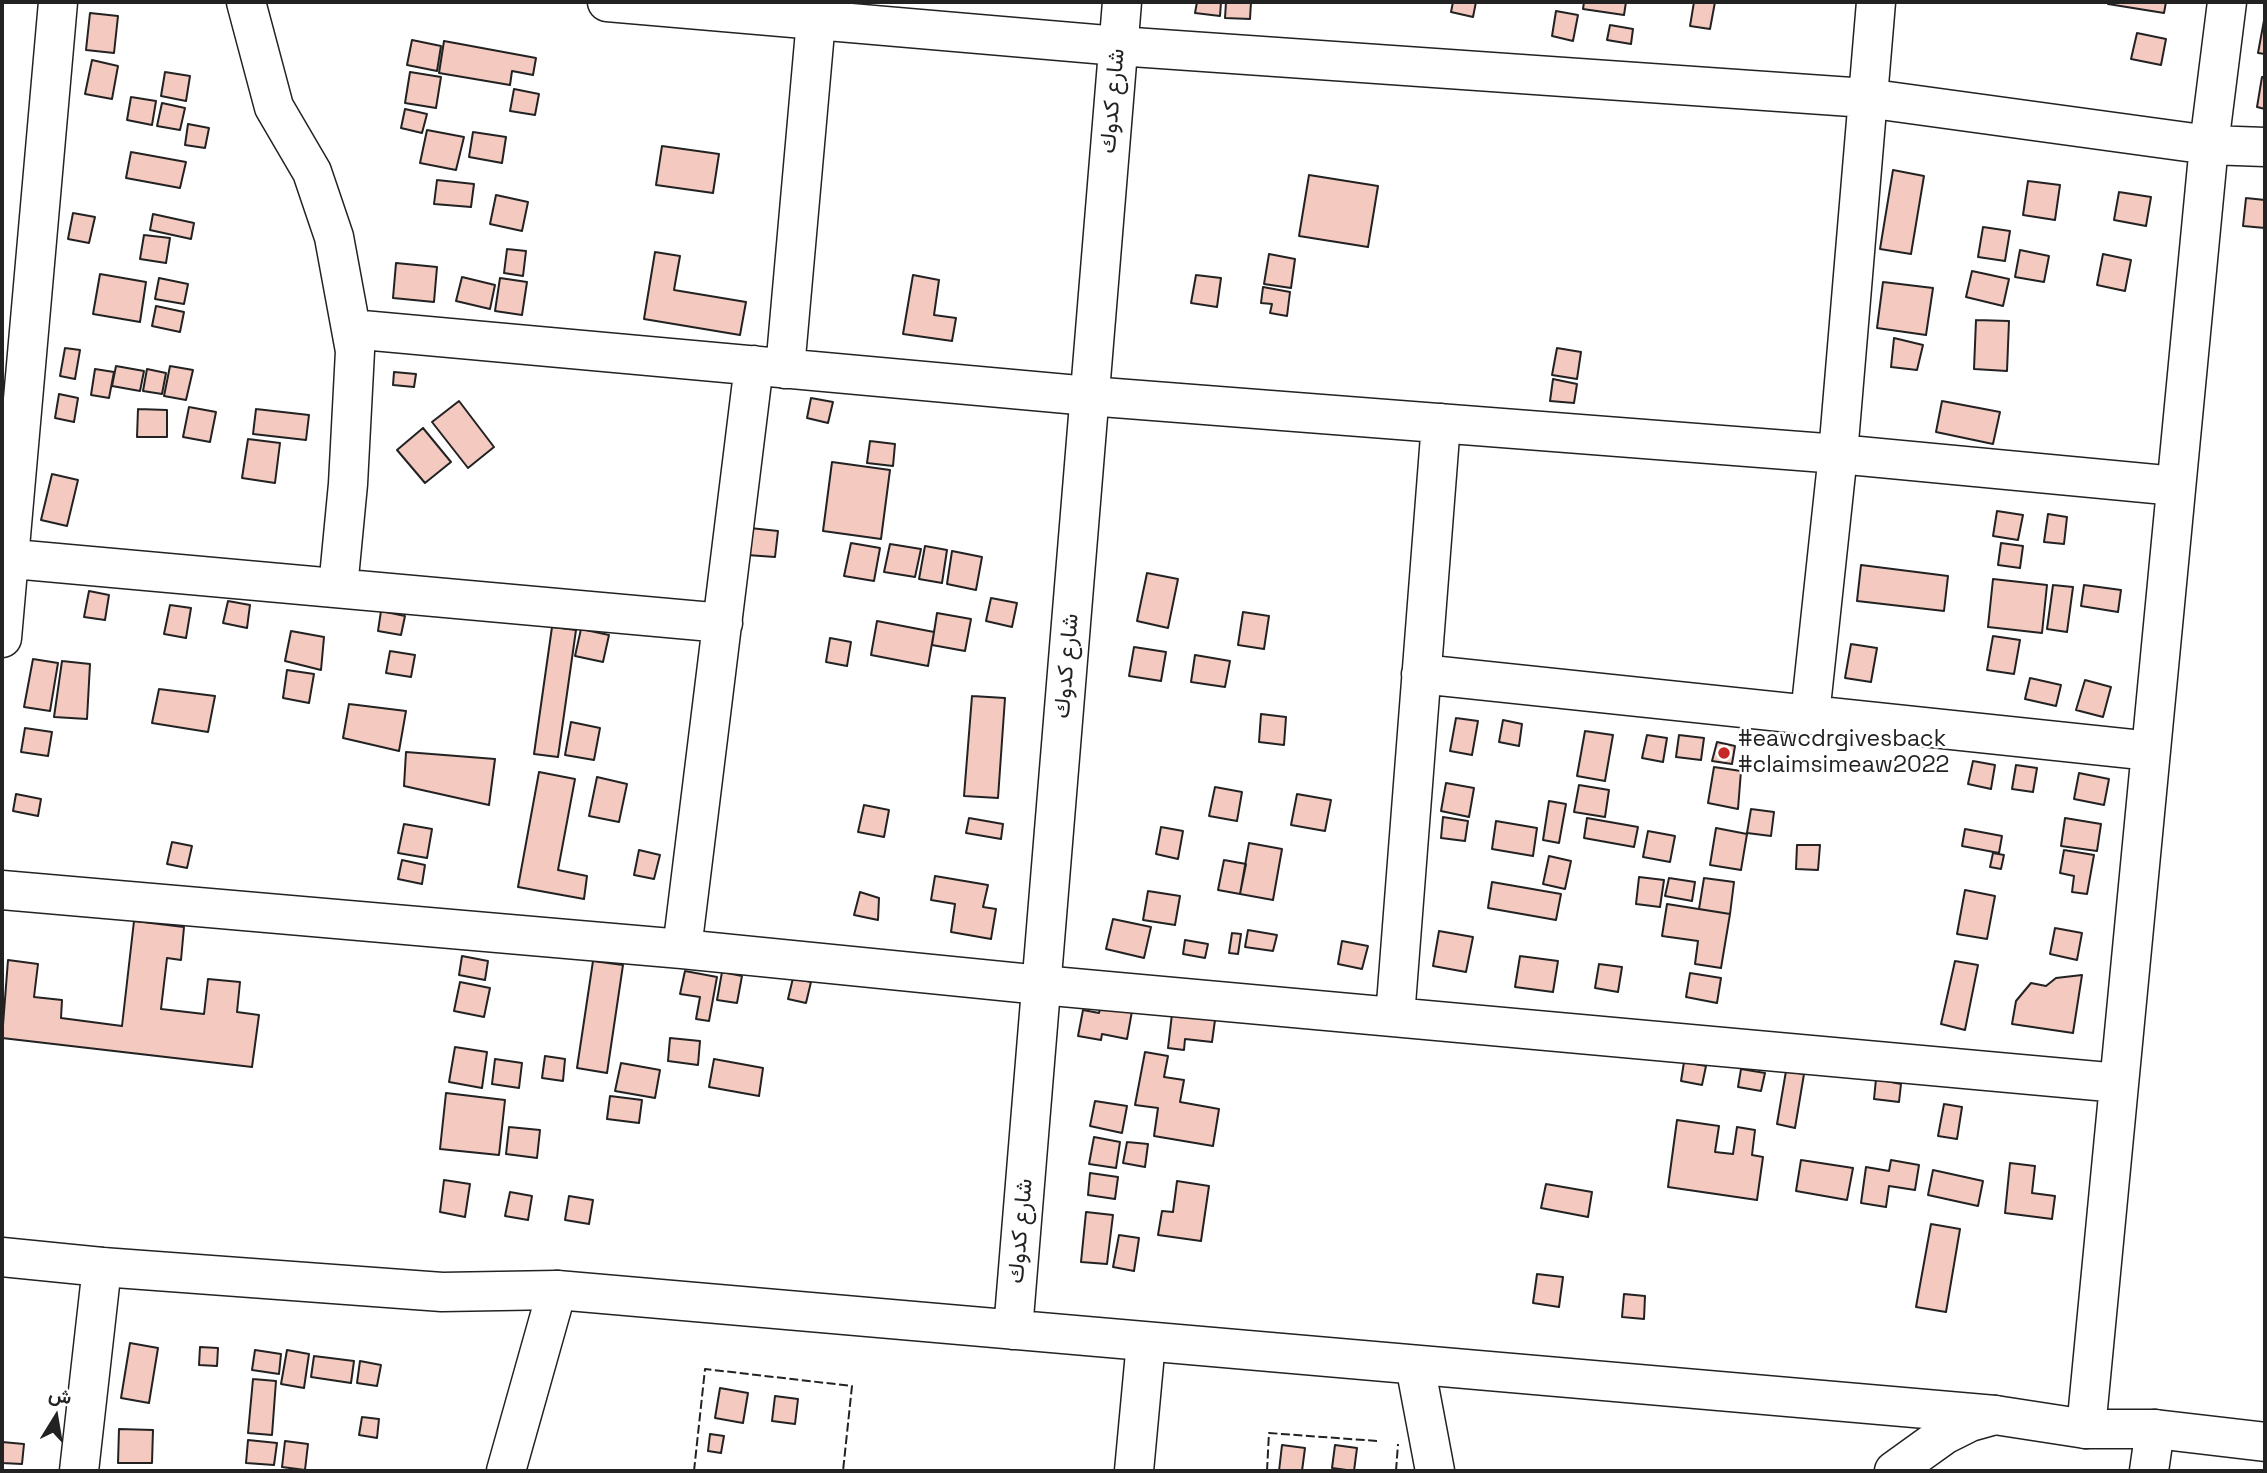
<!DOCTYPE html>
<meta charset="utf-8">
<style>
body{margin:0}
#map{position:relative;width:2267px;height:1473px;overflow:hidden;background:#fff;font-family:"Space Grotesk",Vazirmatn,sans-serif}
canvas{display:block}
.frame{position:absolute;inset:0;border:4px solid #222;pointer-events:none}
.north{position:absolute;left:21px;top:1382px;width:70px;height:70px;-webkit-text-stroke:5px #fff;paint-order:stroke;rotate:11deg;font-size:19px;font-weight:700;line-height:28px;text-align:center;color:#222}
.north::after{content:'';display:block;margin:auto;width:24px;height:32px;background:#222;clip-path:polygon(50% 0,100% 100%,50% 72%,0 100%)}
</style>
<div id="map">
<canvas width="2267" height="1473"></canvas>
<div class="frame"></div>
<div class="north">ش</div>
</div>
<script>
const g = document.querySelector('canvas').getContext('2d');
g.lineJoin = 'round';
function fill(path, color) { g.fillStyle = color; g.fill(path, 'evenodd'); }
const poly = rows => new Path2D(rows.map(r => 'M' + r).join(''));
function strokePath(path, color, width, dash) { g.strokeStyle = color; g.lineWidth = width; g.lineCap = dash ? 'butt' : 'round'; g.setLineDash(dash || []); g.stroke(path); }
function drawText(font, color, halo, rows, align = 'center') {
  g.font = font + ' "Space Grotesk",Vazirmatn,sans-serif'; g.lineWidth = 5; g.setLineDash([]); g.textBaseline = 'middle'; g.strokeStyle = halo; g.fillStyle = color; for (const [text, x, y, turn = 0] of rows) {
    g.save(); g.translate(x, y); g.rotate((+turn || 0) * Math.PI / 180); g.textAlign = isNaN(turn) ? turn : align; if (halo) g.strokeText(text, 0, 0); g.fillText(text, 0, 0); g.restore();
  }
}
const building = poly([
 [1197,2,1221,2,1220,16,1195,13,1197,2],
 [1226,2,1251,2,1250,19,1225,18,1226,2],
 [1453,2,1476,2,1473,17,1451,12,1453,2],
 [1584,2,1626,2,1624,15,1583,9,1584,2],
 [1694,2,1715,2,1710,29,1690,26,1694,2],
 [2108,2,2166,2,2164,13,2108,4,2108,2],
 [1556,11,1578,15,1573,41,1552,36,1556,11],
 [90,13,118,16,114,53,86,50,90,13],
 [2265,15,2265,54,2258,53,2265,15],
 [1610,25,1633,29,1631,44,1607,40,1610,25],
 [2137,33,2166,39,2161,65,2131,59,2137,33],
 [412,40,441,46,437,71,407,65,412,40],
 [444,41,536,58,533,75,512,71,510,85,439,73,444,41],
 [92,60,118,66,112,99,85,94,92,60],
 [165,72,190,76,186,101,161,96,165,72],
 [410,72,441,77,436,108,405,103,410,72],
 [2262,77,2265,77,2265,109,2257,107,2262,77],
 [514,89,539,94,535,115,510,111,514,89],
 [131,97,156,101,152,125,127,120,131,97],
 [162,103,185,108,180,130,157,126,162,103],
 [405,109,427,114,422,133,401,128,405,109],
 [188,124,209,128,205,148,185,145,188,124],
 [427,130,464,137,456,170,420,163,427,130],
 [473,132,506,137,502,163,469,157,473,132],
 [662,146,719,154,713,193,656,185,662,146],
 [131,152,186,162,180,188,126,178,131,152],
 [1893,170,1924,176,1911,254,1880,249,1893,170],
 [1309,175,1378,186,1368,247,1299,236,1309,175],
 [437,180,474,184,471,207,434,204,437,180],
 [2028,181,2060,185,2055,220,2023,215,2028,181],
 [2119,192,2151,197,2146,226,2114,220,2119,192],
 [496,195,528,202,522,231,490,224,496,195],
 [2246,198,2265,200,2265,228,2243,226,2246,198],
 [73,213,95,217,89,243,68,239,73,213],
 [153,214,194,223,191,239,150,230,153,214],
 [1983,227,2010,231,2005,261,1978,257,1983,227],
 [144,235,170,238,166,263,140,259,144,235],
 [507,249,526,251,523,276,504,273,507,249],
 [2020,250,2049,256,2044,282,2015,277,2020,250],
 [655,252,680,256,674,290,746,302,740,335,644,319,655,252],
 [1269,254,1295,259,1291,288,1264,284,1269,254],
 [2103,254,2131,260,2125,291,2097,285,2103,254],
 [396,263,437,267,434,302,393,298,396,263],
 [1972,271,2009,279,2003,306,1966,297,1972,271],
 [100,274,146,282,140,322,93,314,100,274],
 [913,275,939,280,934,315,956,318,952,341,903,334,913,275],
 [1196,275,1221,278,1217,307,1191,303,1196,275],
 [462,277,495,285,490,309,456,301,462,277],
 [159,278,188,284,184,304,155,299,159,278],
 [500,278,527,282,522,315,495,311,500,278],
 [1883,282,1933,288,1926,335,1877,328,1883,282],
 [1263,287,1290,292,1287,316,1270,313,1272,304,1261,303,1263,287],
 [156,306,184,312,180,332,152,326,156,306],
 [1976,320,2009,321,2007,371,1974,369,1976,320],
 [1894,338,1923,345,1917,370,1891,367,1894,338],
 [65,348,80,350,75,379,60,376,65,348],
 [1557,348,1581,352,1577,379,1552,375,1557,348],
 [116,366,144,371,140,391,112,386,116,366],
 [170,366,193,370,186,400,164,396,170,366],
 [95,369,114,372,109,398,91,395,95,369],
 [147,369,166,373,162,394,143,391,147,369],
 [394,372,416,374,414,387,393,385,394,372],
 [1553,379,1577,384,1574,403,1550,401,1553,379],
 [59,394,78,398,74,422,55,418,59,394],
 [811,398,833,402,828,423,807,418,811,398],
 [459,401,494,447,468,468,432,422,459,401],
 [1942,401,2000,412,1993,444,1936,432,1942,401],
 [189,407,216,412,210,442,183,437,189,407],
 [138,409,167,410,167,437,137,437,138,409],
 [256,409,309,415,306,440,253,434,256,409],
 [423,428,451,462,425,483,397,450,423,428],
 [248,439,280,443,275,483,242,478,248,439],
 [870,441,895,444,893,466,867,463,870,441],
 [832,462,890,470,881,539,823,531,832,462],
 [52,474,78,480,67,526,41,520,52,474],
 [1997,511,2023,515,2018,540,1993,536,1997,511],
 [2048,514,2067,517,2064,544,2044,542,2048,514],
 [750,528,778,531,775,557,747,555,750,528],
 [851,543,880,548,874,581,844,576,851,543],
 [2001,543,2023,546,2020,568,1998,565,2001,543],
 [890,544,921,549,915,577,884,572,890,544],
 [925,546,947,550,942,583,919,579,925,546],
 [952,551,982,557,976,590,947,584,952,551],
 [1861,565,1948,576,1944,611,1857,601,1861,565],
 [1147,573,1178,579,1168,628,1137,621,1147,573],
 [1993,579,2047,585,2042,633,1988,627,1993,579],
 [2053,585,2073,587,2067,632,2047,629,2053,585],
 [2084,585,2121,590,2118,612,2081,606,2084,585],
 [89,591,109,595,105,620,84,617,89,591],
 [991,598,1017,603,1012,627,986,621,991,598],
 [228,601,250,605,247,628,223,623,228,601],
 [170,605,191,608,186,638,164,634,170,605],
 [381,611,405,616,401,635,378,631,381,611],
 [1243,612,1269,616,1264,649,1238,645,1243,612],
 [937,613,971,619,965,651,932,645,937,613],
 [877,621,934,632,928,666,871,655,877,621],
 [552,627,576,630,558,757,534,754,552,627],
 [581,629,609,635,603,662,575,656,581,629],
 [291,631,324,637,321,670,285,661,291,631],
 [1993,636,2020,640,2014,674,1987,670,1993,636],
 [830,638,851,642,847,666,826,662,830,638],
 [1851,644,1877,648,1871,682,1845,678,1851,644],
 [1134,647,1166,652,1161,681,1129,676,1134,647],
 [390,651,415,655,411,677,386,673,390,651],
 [1195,655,1230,661,1225,687,1191,682,1195,655],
 [33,659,58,663,50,711,24,707,33,659],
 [62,661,90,664,87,719,54,717,62,661],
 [287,670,314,674,309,703,283,698,287,670],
 [2030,678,2061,685,2056,706,2025,699,2030,678],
 [2085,680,2111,687,2103,717,2076,710,2085,680],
 [159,689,215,696,208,732,152,723,159,689],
 [972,696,1005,698,998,798,964,796,972,696],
 [349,704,406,711,399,751,343,738,349,704],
 [1261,714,1286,717,1284,745,1259,742,1261,714],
 [1456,718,1478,721,1472,755,1450,751,1456,718],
 [1503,720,1522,724,1519,746,1499,742,1503,720],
 [571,722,600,728,594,760,565,755,571,722],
 [25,728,52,732,48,756,21,752,25,728],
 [1585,731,1613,735,1605,781,1577,776,1585,731],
 [1647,735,1667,738,1663,762,1642,758,1647,735],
 [1679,735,1704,738,1701,760,1676,757,1679,735],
 [1717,742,1735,746,1732,764,1712,761,1717,742],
 [406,752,495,759,489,805,404,786,406,752],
 [1973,761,1995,765,1991,789,1968,784,1973,761],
 [2016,765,2037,768,2033,792,2012,789,2016,765],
 [1714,767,1741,771,1738,809,1708,803,1714,767],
 [539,772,575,779,558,870,587,876,584,899,518,887,539,772],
 [2079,773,2109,779,2104,805,2074,799,2079,773],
 [597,777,627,784,619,822,589,816,597,777],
 [1446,783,1474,788,1469,817,1441,811,1446,783],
 [1579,785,1609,790,1605,817,1574,812,1579,785],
 [1215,787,1242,792,1237,821,1209,816,1215,787],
 [16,794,41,799,38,816,13,811,16,794],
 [1297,794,1331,800,1325,831,1291,825,1297,794],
 [1549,801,1566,804,1559,843,1543,840,1549,801],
 [864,805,889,810,884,837,858,832,864,805],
 [1751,809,1774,812,1771,836,1747,833,1751,809],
 [1443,817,1468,821,1465,841,1441,838,1443,817],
 [969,818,1003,824,1001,839,966,833,969,818],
 [1587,818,1638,827,1634,847,1584,838,1587,818],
 [2065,818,2101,824,2097,851,2061,846,2065,818],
 [1496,821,1537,828,1533,856,1492,849,1496,821],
 [404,824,432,829,427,858,398,853,404,824],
 [1161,827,1183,831,1178,859,1156,854,1161,827],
 [1716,828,1747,834,1741,870,1710,865,1716,828],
 [1965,829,2002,836,1999,853,1962,846,1965,829],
 [1648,831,1675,836,1670,862,1643,857,1648,831],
 [172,842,192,846,187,868,167,864,172,842],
 [1249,843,1282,849,1273,900,1240,894,1249,843],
 [1797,845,1820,845,1818,870,1796,869,1797,845],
 [639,850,660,855,654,879,634,875,639,850],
 [2064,850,2094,855,2087,894,2072,892,2074,876,2060,873,2064,850],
 [1993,853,2004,855,2001,869,1990,867,1993,853],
 [1549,856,1571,861,1565,889,1543,884,1549,856],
 [402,860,425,865,422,884,398,879,402,860],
 [1224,860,1246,864,1240,894,1218,890,1224,860],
 [935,876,988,885,983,907,996,909,991,939,951,932,955,904,931,900,935,876],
 [1639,877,1664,880,1660,907,1636,904,1639,877],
 [1669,878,1695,882,1692,901,1665,896,1669,878],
 [1704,878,1734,882,1730,914,1699,909,1704,878],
 [1492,882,1561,894,1556,920,1488,908,1492,882],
 [1965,890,1995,896,1987,939,1957,934,1965,890],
 [1148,891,1180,896,1175,925,1143,920,1148,891],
 [860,892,879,898,878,920,854,915,860,892],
 [1667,904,1730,914,1721,968,1695,964,1698,941,1662,936,1667,904],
 [1113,919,1151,927,1144,958,1106,949,1113,919],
 [134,921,184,927,181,960,167,958,161,1009,204,1014,208,979,240,982,237,1012,259,1015,252,1067,2,1038,8,960,38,964,34,997,62,1000,61,1018,122,1026,134,921],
 [2055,928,2082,933,2077,960,2050,954,2055,928],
 [1248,930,1277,935,1273,951,1245,947,1248,930],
 [1439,931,1473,937,1466,972,1433,966,1439,931],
 [1232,933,1241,934,1238,954,1229,953,1232,933],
 [1185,940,1208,944,1205,958,1183,954,1185,940],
 [1342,941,1368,946,1362,969,1338,964,1342,941],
 [462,956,488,961,485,980,459,975,462,956],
 [1520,956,1558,961,1553,992,1515,987,1520,956],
 [593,961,623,965,607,1073,577,1068,593,961],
 [1955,961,1978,965,1965,1030,1941,1024,1955,961],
 [1599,964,1622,967,1618,992,1595,988,1599,964],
 [685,971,717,977,709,1021,696,1019,700,997,680,994,685,971],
 [722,972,742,976,737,1003,717,1000,722,972],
 [1690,973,1721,978,1717,1003,1686,997,1690,973],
 [2082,975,2073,1033,2012,1024,2016,1001,2031,983,2046,986,2056,978,2082,975],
 [793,978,811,982,806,1003,788,999,793,978],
 [460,982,490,988,484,1017,454,1011,460,982],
 [1101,1005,1132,1011,1127,1039,1102,1034,1101,1040,1078,1036,1083,1010,1099,1013,1101,1005],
 [1172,1014,1215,1020,1212,1042,1185,1039,1184,1050,1168,1048,1172,1014],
 [670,1038,700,1041,698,1065,668,1061,670,1038],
 [455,1047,487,1052,482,1088,449,1082,455,1047],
 [1145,1052,1168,1056,1164,1077,1184,1080,1180,1102,1219,1109,1213,1146,1154,1136,1158,1108,1135,1105,1145,1052],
 [545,1056,565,1059,563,1081,542,1078,545,1056],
 [495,1059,522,1063,519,1088,492,1084,495,1059],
 [714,1059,763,1068,759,1096,709,1087,714,1059],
 [1684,1062,1706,1066,1702,1085,1681,1081,1684,1062],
 [621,1063,660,1070,655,1098,615,1091,621,1063],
 [1741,1069,1765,1073,1761,1091,1738,1087,1741,1069],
 [1786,1071,1804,1074,1795,1128,1777,1124,1786,1071],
 [1876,1079,1901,1084,1899,1102,1874,1099,1876,1079],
 [446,1093,505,1100,499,1155,440,1149,446,1093],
 [610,1096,642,1100,639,1123,607,1119,610,1096],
 [1095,1101,1127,1106,1122,1133,1090,1126,1095,1101],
 [1944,1104,1962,1107,1957,1139,1938,1136,1944,1104],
 [1677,1120,1719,1126,1715,1152,1733,1154,1737,1127,1755,1130,1752,1155,1763,1157,1757,1200,1668,1187,1677,1120],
 [509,1127,540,1130,537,1158,506,1154,509,1127],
 [1094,1137,1120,1142,1116,1168,1089,1164,1094,1137],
 [1127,1142,1148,1144,1145,1167,1123,1163,1127,1142],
 [1801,1160,1853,1168,1847,1200,1796,1191,1801,1160],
 [1891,1160,1919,1165,1915,1190,1889,1186,1886,1207,1861,1203,1866,1167,1889,1171,1891,1160],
 [2010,1163,2035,1166,2032,1193,2055,1196,2052,1219,2005,1213,2010,1163],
 [1933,1170,1983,1181,1978,1206,1928,1195,1933,1170],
 [1090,1173,1118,1177,1115,1199,1088,1195,1090,1173],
 [444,1180,470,1184,465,1217,440,1212,444,1180],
 [1177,1181,1209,1186,1201,1241,1158,1235,1162,1211,1173,1212,1177,1181],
 [1546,1184,1592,1192,1588,1217,1541,1208,1546,1184],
 [510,1192,532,1196,528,1220,505,1216,510,1192],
 [569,1196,593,1200,589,1224,565,1220,569,1196],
 [1086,1212,1113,1215,1107,1264,1081,1262,1086,1212],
 [1931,1224,1960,1229,1946,1312,1916,1307,1931,1224],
 [1119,1235,1139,1238,1134,1271,1113,1267,1119,1235],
 [1537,1274,1563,1277,1559,1307,1533,1303,1537,1274],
 [1624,1294,1645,1296,1644,1319,1622,1317,1624,1294],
 [130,1343,158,1348,149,1403,121,1398,130,1343],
 [200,1347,218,1348,217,1366,199,1365,200,1347],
 [255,1350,281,1354,279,1374,252,1370,255,1350],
 [287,1350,309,1354,304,1388,281,1384,287,1350],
 [314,1356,354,1361,351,1383,311,1377,314,1356],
 [360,1361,381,1365,377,1386,357,1383,360,1361],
 [253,1379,276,1381,272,1435,248,1433,253,1379],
 [720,1388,748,1393,743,1423,715,1418,720,1388],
 [775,1396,798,1399,795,1424,772,1421,775,1396],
 [362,1417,379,1419,377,1438,359,1435,362,1417],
 [119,1429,153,1430,152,1463,118,1463,119,1429],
 [710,1434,724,1436,721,1453,708,1451,710,1434],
 [248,1440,277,1443,274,1465,246,1463,248,1440],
 [285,1441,308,1444,305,1470,282,1467,285,1441],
 [2,1442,24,1444,22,1464,2,1463,2,1442],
 [1282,1445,1305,1448,1302,1471,1279,1471,1282,1445],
 [1335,1445,1357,1448,1354,1471,1332,1468,1335,1445]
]);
fill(building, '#f3c9c0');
strokePath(building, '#222', 2);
const minor = poly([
 [246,2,274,107,312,172,334,237,355,351,348,484,338,588],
 [607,2,1118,46,1866,98,2209,145,2265,147],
 [351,329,1089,396,1838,454,2176,486],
 [785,369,816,20],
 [2,558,723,623],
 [2,638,58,2],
 [1421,674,2151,751],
 [1810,715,1838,454,1876,2],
 [2,890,682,949,1041,985,2119,1083],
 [682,949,754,365],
 [1395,1017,1441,423],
 [1415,1365,1435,1471],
 [2086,1429,2209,145,2227,2],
 [79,1471,102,1267],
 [506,1471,557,1290],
 [1134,1471,1146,1342],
 [1894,1471,1944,1435,1970,1422,1995,1415],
 [2149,1471,2155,1429]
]);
const tertiary = poly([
 [2,1257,102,1267,442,1292,557,1290,1995,1415,2086,1429,2155,1429,2265,1442],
 [1013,1330,1122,2]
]);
strokePath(minor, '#222', 41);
strokePath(tertiary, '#222', 41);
strokePath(minor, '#fff', 38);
strokePath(tertiary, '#fff', 38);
strokePath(poly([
 [694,1471,705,1369,852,1386,843,1471],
 [1267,1471,1269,1433,1377,1441],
 [1396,1471,1398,1444]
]), '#222', 2, [9, 3.5]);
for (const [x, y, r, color] of [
 [1724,753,7,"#c62828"]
]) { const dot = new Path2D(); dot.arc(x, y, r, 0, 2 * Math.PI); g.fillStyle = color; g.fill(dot); strokePath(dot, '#fff', 2.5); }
drawText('23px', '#222', '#fff', [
 ["شارع كدوك",1113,101,-85],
 ["شارع كدوك",1067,666,-85],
 ["شارع كدوك",1021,1231,-85]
]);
drawText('23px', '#222', '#fff', [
 ["#eawcdrgivesback",1738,740],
 ["#claimsimeaw2022",1738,766]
], 'left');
</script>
